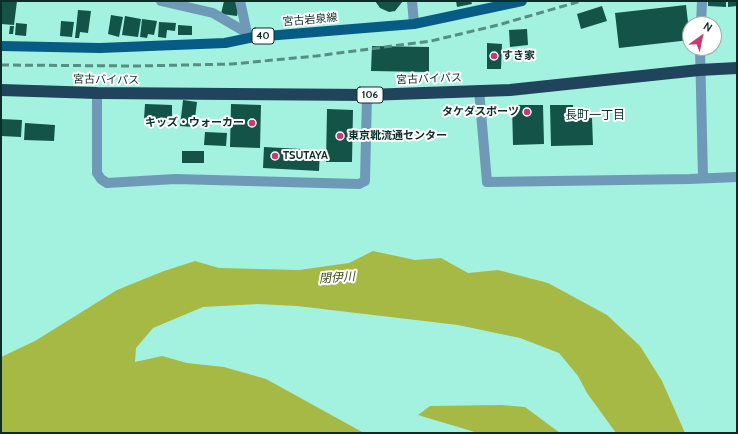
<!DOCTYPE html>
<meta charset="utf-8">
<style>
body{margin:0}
#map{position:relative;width:738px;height:434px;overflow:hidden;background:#a3f2df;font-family:Cabin,sans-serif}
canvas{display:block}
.frame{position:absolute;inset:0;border:2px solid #0c2e28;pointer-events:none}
.north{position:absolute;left:682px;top:16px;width:40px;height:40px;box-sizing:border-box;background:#fff;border:1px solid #9eaba9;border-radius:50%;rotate:33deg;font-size:11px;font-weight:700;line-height:16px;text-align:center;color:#0c2e28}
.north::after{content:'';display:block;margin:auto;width:14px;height:18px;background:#c43b76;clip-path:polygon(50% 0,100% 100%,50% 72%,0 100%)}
</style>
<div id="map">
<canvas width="738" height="434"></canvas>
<div class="frame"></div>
<div class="north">N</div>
</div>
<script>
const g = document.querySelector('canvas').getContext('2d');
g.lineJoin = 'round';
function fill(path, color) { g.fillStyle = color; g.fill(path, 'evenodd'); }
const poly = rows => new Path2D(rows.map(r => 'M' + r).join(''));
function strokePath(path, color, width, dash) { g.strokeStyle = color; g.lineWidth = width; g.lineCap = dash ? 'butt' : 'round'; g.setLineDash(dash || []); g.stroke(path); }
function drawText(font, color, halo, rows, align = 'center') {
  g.font = font + ' Cabin,"Noto Sans JP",sans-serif'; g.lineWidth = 4; g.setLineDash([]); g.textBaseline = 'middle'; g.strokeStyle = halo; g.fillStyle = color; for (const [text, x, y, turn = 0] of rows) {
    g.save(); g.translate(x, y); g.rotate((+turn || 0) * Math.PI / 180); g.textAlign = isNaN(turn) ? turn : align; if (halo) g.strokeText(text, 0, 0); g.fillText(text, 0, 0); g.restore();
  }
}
fill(poly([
 [373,251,415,260,441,258,468,273,498,270,548,283,607,315,640,346,662,381,685,433,616,433,587,393,578,376,559,353,520,338,458,325,297,306,258,304,203,307,153,328,136,348,135,362,162,356,187,363,224,367,266,379,364,433,1,433,1,357,35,341,117,290,164,271,195,261,219,268,299,270,349,263],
 [501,405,525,407,560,433,478,433,418,415,430,406]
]), '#a6b944');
fill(poly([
 [2,1,17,1,14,25,1,24],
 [224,1,237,1,239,6,237,16,221,14],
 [375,1,403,1,395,11,389,12,380,8],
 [456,1,471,1,472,4,457,7],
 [708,1,726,1,726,7,708,6],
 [728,1,737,1,737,6,728,7],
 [686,5,690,40,619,48,615,13],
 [602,6,607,21,581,29,577,14],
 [78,10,91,11,88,33,80,32,79,38,75,38],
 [111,15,123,17,119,37,108,34],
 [125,16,141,19,138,37,122,35],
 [142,19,157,21,154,35,148,34,147,38,140,37],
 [61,21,74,22,72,37,60,36],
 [159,22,176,23,175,31,167,30,166,38,158,37],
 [16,23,27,24,26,36,15,35],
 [178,25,192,26,192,35,178,35],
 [10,26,14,26,13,34,9,34],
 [527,29,528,45,510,47,509,30],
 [487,43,502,44,501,69,487,69],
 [372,46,429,47,429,72,371,71],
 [183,100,197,102,194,127,180,126],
 [145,104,172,105,172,121,144,119],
 [231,104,261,105,260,148,230,147],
 [512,105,543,105,544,144,513,145],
 [550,105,573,105,574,119,592,118,593,145,551,146],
 [327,109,353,110,352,162,326,162],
 [1,119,22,120,21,137,1,136],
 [25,123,55,125,54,141,24,140],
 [205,132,227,133,226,146,204,145],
 [264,147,320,150,319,171,263,168],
 [182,151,204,151,204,163,182,163]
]), '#135348');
strokePath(poly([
 [161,1,213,13,254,37],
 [240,1,247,33],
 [412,1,414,24],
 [701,24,702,1],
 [700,48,703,178],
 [479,90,487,182,690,179,737,177],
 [97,93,97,173,101,179,107,183,175,179,359,184,365,181,367,95]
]), '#6e9ab7', 10);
strokePath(poly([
 [1,46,100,48,225,43,254,37,414,24,522,1]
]), '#075c85', 10);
strokePath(poly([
 [1,90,97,93,367,95,510,90,699,70,737,68]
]), '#20445b', 12);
strokePath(poly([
 [1,65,135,66,232,64,316,56,431,41,498,25,581,1]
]), '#568e81', 3, [8, 4]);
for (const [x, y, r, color] of [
 [494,56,4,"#c43b76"],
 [527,112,4,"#c43b76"],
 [252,123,4,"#c43b76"],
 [340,136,4,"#c43b76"],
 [275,156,4,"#c43b76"]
]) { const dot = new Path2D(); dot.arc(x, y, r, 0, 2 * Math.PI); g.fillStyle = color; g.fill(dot); strokePath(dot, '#fff', 1.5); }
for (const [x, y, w] of [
 [263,36,22],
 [370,95,26]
]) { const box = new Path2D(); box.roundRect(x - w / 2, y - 8, w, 16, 3); g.fillStyle = '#fff'; g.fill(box); strokePath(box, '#0c2e28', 1); }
drawText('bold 10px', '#0c2e28', null, [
 ["40",263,36],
 ["106",370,95]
]);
drawText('11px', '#0c2e28', '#fff', [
 ["宮古岩泉線",310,20,-5],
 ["宮古バイパス",429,79,-2],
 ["宮古バイパス",106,80,1]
]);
drawText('bold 11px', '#0c2e28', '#fff', [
 ["すき家",502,56],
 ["タケダスポーツ",519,112,"right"],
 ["キッズ・ウォーカー",244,123,"right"],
 ["東京靴流通センター",348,136],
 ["TSUTAYA",283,156]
], 'left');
drawText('12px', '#0c2e28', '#fff', [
 ["長町一丁目",595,115]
]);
drawText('italic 12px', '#41491a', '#fff', [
 ["閉伊川",337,278,-4]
]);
</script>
